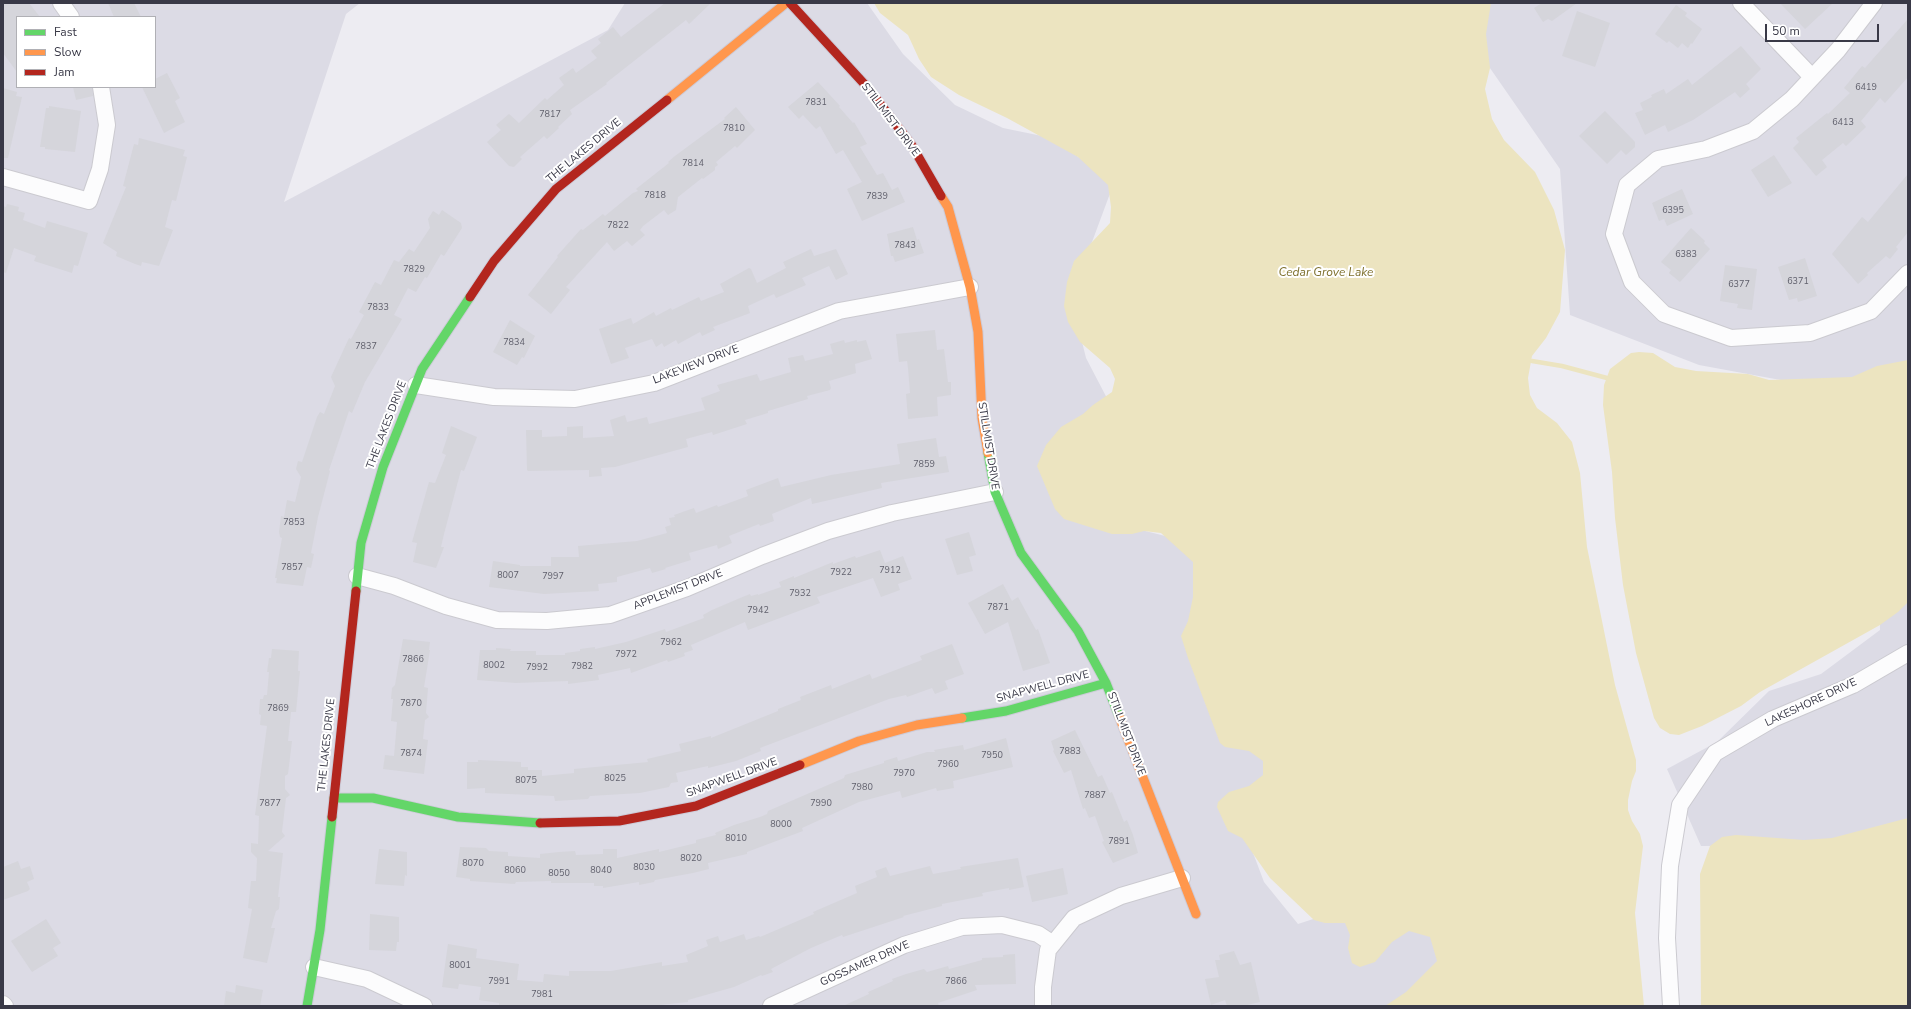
<!DOCTYPE html>
<style>
body{margin:0}
#map{position:relative;width:1911px;height:1009px;overflow:hidden;background:#edecf2;font-family:"Nunito Sans",sans-serif}
canvas{display:block}
.frame{position:absolute;inset:0;border:4px solid #393947;pointer-events:none}
.legend{position:absolute;left:16px;top:16px;width:140px;height:72px;box-sizing:border-box;background:#fff;border:1px solid #b0b0b5;margin:0;padding:5px 7px;list-style:none;font-size:12px;color:#393947}
.legend li{display:flex;align-items:center;gap:8px;height:20px}
.legend b{width:20px;border:1px solid #b0b0b5}
.scale{position:absolute;left:1765px;top:24px;width:114px;height:18px;box-sizing:border-box;border:2px solid #393947;border-top:0;padding-left:5px;font-size:12px;line-height:14px;white-space:nowrap;color:#393947;-webkit-text-stroke:3px #fff;paint-order:stroke}
</style>
<div id="map">
<canvas width="1911" height="1009"></canvas>
<div class="frame"></div>
<ul class="legend">
<li><b style="height:5px;background:#63d668"></b>Fast</li>
<li><b style="height:5px;background:#ff974d"></b>Slow</li>
<li><b style="height:5px;background:#b3261e"></b>Jam</li>
</ul>
<div class="scale">50 m</div>
</div>
<script>
const g = document.querySelector('canvas').getContext('2d');
g.lineJoin = 'round';
function fill(path, color) { g.fillStyle = color; g.fill(path, 'evenodd'); }
const poly = rows => new Path2D(rows.map(r => 'M' + r).join(''));
function strokePath(path, color, width, dash) { g.strokeStyle = color; g.lineWidth = width; g.lineCap = dash ? 'butt' : 'round'; g.setLineDash(dash || []); g.stroke(path); }
function drawText(font, color, halo, rows, align = 'center') {
  g.font = font + ' "Nunito Sans",sans-serif'; g.lineWidth = 4; g.setLineDash([]); g.textBaseline = 'middle'; g.strokeStyle = halo; g.fillStyle = color; for (const [text, x, y, turn = 0] of rows) {
    g.save(); g.translate(x, y); g.rotate((+turn || 0) * Math.PI / 180); g.textAlign = isNaN(turn) ? turn : align; if (halo) g.strokeText(text, 0, 0); g.fillText(text, 0, 0); g.restore();
  }
}
fill(poly([
 [3,3,360,3,346,14,284,202,608,30,625,3,867,3,903,54,955,105,1003,128,1047,137,1115,180,1092,242,1068,285,1086,358,1110,404,1086,516,1177,539,1212,573,1290,779,1238,813,1264,882,1298,924,1350,907,1444,916,1430,1006,3,1006],
 [17,17,155,17,155,87,17,87],
 [1483,3,1908,3,1908,366,1835,390,1699,365,1570,315,1560,169,1483,58],
 [1908,565,1908,822,1873,845,1701,846,1667,769,1717,742,1769,691,1821,674,1880,630,1879,570]
]), '#dcdbe5');
fill(poly([
 [874,3,1491,3,1486,34,1490,68,1485,89,1492,119,1504,140,1535,172,1554,210,1565,250,1560,312,1546,338,1532,356,1528,378,1530,395,1537,408,1557,423,1572,442,1580,473,1587,547,1600,611,1615,685,1636,760,1636,771,1632,781,1628,800,1628,810,1632,821,1640,834,1643,846,1635,913,1644,1006,1385,1006,1406,992,1437,961,1430,937,1409,931,1392,942,1375,962,1360,967,1352,963,1348,948,1350,935,1345,923,1325,923,1314,920,1270,878,1242,838,1228,831,1217,807,1218,802,1229,792,1249,786,1263,775,1263,761,1249,751,1225,747,1220,743,1188,658,1181,636,1188,621,1193,597,1193,562,1161,533,1144,531,1132,534,1112,534,1064,519,1055,509,1037,466,1046,445,1061,427,1083,414,1093,405,1112,392,1115,379,1110,368,1080,342,1068,322,1064,306,1067,282,1074,261,1110,223,1111,207,1108,185,1078,157,1007,118,959,95,931,77,919,59,908,35,880,13],
 [1639,352,1653,353,1675,367,1696,371,1748,374,1769,380,1852,377,1877,366,1908,360,1908,602,1898,612,1880,625,1760,692,1741,706,1702,726,1679,735,1670,734,1660,728,1654,718,1636,653,1623,585,1615,518,1612,472,1603,405,1604,385,1610,369,1631,353],
 [1908,818,1908,1006,1701,1006,1700,874,1710,846,1722,837,1736,835,1804,840,1832,838]
]), '#ece4c0');
strokePath(poly([
 [1532,361,1562,366,1607,378]
]), '#ece4c0', 4.5);
fill(poly([
 [3,3,29,3,40,17,17,17,17,72,3,53],
 [108,3,134,3,141,17,114,17],
 [665,3,711,3,689,24,686,20,606,83,607,84,570,110,572,114,558,127,559,128,547,139,544,136,520,157,522,159,514,167,509,166,487,142,501,130,496,125,509,114,519,123,545,98,547,100,564,85,559,78,573,68,576,73,597,58,591,51,601,43,598,39,613,27,621,37],
 [1542,3,1577,3,1552,21,1548,19,1543,22,1534,8],
 [1780,3,1833,3,1805,29],
 [1676,5,1687,13,1685,16,1702,29,1692,44,1691,43,1688,48,1682,43,1678,48,1669,41,1667,43,1655,34],
 [1577,11,1610,23,1595,67,1562,56],
 [1908,19,1908,77,1885,103,1880,98,1861,121,1866,127,1846,146,1843,143,1822,160,1827,167,1816,176,1793,148,1799,142,1796,138,1827,113,1828,114,1850,93,1844,88,1862,66,1865,68],
 [1741,46,1761,69,1746,84,1750,89,1740,98,1735,92,1693,120,1668,132,1665,125,1645,135,1635,113,1643,110,1640,103,1652,97,1651,95,1664,89,1666,94,1688,79,1692,85],
 [167,73,180,98,175,101,185,122,164,133,142,87,155,87,155,79],
 [818,82,840,106,839,107,853,123,854,122,867,144,860,147,877,175,883,173,892,190,898,187,905,202,862,221,847,189,862,182,843,150,836,154,820,126,816,129,803,115,799,119,788,107],
 [73,87,92,87,93,96,76,100],
 [3,88,17,92,16,96,22,97,8,158,3,158],
 [49,106,81,111,75,152,45,149,45,147,40,147,46,108,49,108],
 [736,107,755,130,737,148,735,146,716,162,718,165,715,167,715,170,703,179,702,178,678,197,676,210,668,215,664,210,643,226,640,230,645,235,632,246,627,241,614,251,607,242,566,287,570,290,551,314,528,295,558,257,557,256,581,229,583,230,603,214,605,216,633,193,638,191,636,189,669,163,668,162,675,156,725,119,724,118],
 [1605,111,1635,142,1635,147,1626,155,1621,150,1607,164,1579,136],
 [139,138,185,150,183,156,187,157,176,201,172,200,165,227,173,230,159,266,142,262,141,266,135,264,116,256,117,252,103,243,126,187,123,186,134,144,138,145],
 [1774,155,1792,183,1768,197,1751,170],
 [1908,174,1908,232,1896,247,1898,249,1890,259,1886,256,1867,273,1868,275,1858,284,1832,254,1862,217,1868,222],
 [1682,189,1693,214,1667,226,1664,219,1659,221,1652,203],
 [7,204,19,207,18,211,25,213,23,220,45,228,47,221,88,233,78,266,74,265,72,273,34,261,36,256,14,248,6,273,3,272,3,206,6,207],
 [442,210,461,223,462,228,444,256,441,254,427,278,425,277,416,292,408,288,394,315,402,319,365,382,352,413,349,411,329,470,330,471,318,517,311,553,314,554,311,568,307,567,303,586,276,583,277,578,275,578,282,538,280,537,279,532,281,516,284,517,287,500,295,502,301,477,296,469,298,461,302,462,317,417,320,412,324,414,335,386,331,377,349,338,351,339,364,315,359,312,375,282,381,285,394,260,399,262,409,249,414,252,430,228,428,219,433,211,439,215],
 [913,227,917,240,919,239,924,253,895,262,893,256,891,256,887,234],
 [1691,228,1705,241,1704,243,1710,249,1680,282,1669,273,1671,270,1661,262],
 [811,249,814,256,836,249,848,274,836,280,829,266,802,278,806,285,776,298,774,294,748,306,750,313,713,327,715,330,702,336,700,332,678,344,676,340,664,347,662,343,656,347,652,339,625,348,629,358,611,364,599,329,631,318,633,324,654,312,656,316,671,308,672,310,699,297,701,301,724,292,720,284,749,268,751,269,757,283,786,268,783,262],
 [1805,258,1817,296,1798,302,1797,298,1789,300,1778,267],
 [1725,265,1757,269,1752,310,1737,308,1738,304,1720,301],
 [510,320,535,336,524,358,522,357,517,365,493,352],
 [935,330,937,350,944,349,948,382,951,382,951,395,937,397,938,416,908,419,906,394,910,393,908,368,907,361,899,362,896,334],
 [844,340,845,343,857,340,857,342,866,340,872,359,855,364,856,373,829,381,831,388,830,390,807,396,808,399,768,411,768,413,745,420,747,424,713,435,712,432,686,439,688,447,615,467,601,468,602,476,589,477,589,470,528,471,527,470,526,430,542,430,542,437,567,436,567,427,583,426,583,438,614,436,610,420,625,415,627,422,647,417,649,424,705,410,701,398,720,391,717,385,757,374,760,381,791,372,788,358,803,355,805,361,833,354,830,344],
 [451,426,477,437,464,471,461,470,444,534,441,547,444,547,436,568,413,562,417,543,412,542,429,482,435,483,446,455,442,453],
 [936,438,939,457,946,456,949,472,881,483,882,488,812,504,811,498,772,514,774,521,760,526,759,524,729,536,732,543,718,549,717,545,689,553,691,560,665,568,666,569,652,573,650,568,617,577,617,582,598,584,599,591,544,594,489,587,493,561,520,565,520,566,551,566,551,557,579,557,578,546,637,541,667,533,665,527,671,525,669,518,675,517,674,515,694,508,696,513,717,505,718,507,748,496,746,490,778,478,781,487,831,475,900,464,897,444],
 [969,532,976,555,969,557,973,571,957,575,945,539],
 [880,550,885,563,903,556,912,579,898,584,900,590,881,597,873,578,817,597,820,603,748,630,745,622,691,645,693,650,684,653,685,656,668,662,667,660,631,673,630,668,598,675,599,680,568,684,568,681,516,683,477,680,480,650,496,650,496,648,511,649,510,651,536,651,536,655,565,655,565,653,580,651,580,649,595,647,595,649,626,642,665,629,666,632,704,618,703,615,712,610,740,598,750,594,751,596,758,594,758,595,781,587,779,582,794,576,794,578,833,562,833,564,855,556,856,558],
 [1003,584,1012,601,1018,597,1036,630,1038,629,1050,663,1023,671,1008,622,985,634,968,603],
 [403,639,430,642,429,650,430,650,424,687,428,688,426,713,429,717,425,720,423,739,428,740,424,774,383,769,385,755,394,756,397,722,391,721,393,699,391,699,392,688,395,685],
 [952,644,964,674,945,681,948,689,935,694,932,688,907,697,906,695,889,699,760,748,761,751,736,761,708,768,708,766,676,773,678,782,671,783,669,787,640,793,590,796,588,799,555,801,554,796,485,793,485,788,467,789,467,762,478,762,478,760,521,762,521,767,528,767,528,770,542,770,542,776,574,773,574,769,648,762,647,759,681,751,679,744,711,736,711,738,778,711,778,709,801,700,800,697,831,685,832,689,870,674,872,679,922,660,920,656],
 [272,649,299,651,298,671,300,671,296,712,291,712,288,741,292,741,288,774,285,776,285,789,290,795,286,798,282,832,285,836,268,851,283,853,278,897,280,897,279,909,276,911,271,928,275,928,267,963,243,958,252,909,248,908,251,881,256,881,257,858,251,852,251,843,258,844,259,816,255,815,267,726,260,725,261,715,259,714,260,699,263,699,264,695,267,695,269,672,267,672,269,658,271,658],
 [1075,730,1098,777,1102,775,1110,793,1112,792,1124,822,1127,820,1133,835,1138,853,1113,863,1102,842,1104,841,1095,816,1089,818,1085,808,1083,809,1071,770,1064,773,1053,751,1054,750,1051,741],
 [1006,738,1013,767,953,781,954,788,937,791,936,788,902,798,900,791,859,802,802,828,803,831,747,852,747,854,708,863,709,869,693,873,655,880,654,882,639,885,639,882,603,888,603,886,594,886,594,883,551,883,551,881,516,882,515,884,470,881,470,879,456,877,460,847,486,848,489,851,508,852,508,856,540,858,540,854,559,852,575,851,576,855,603,854,603,849,617,849,617,858,659,849,659,852,696,843,696,840,716,835,715,833,734,825,760,817,767,814,768,811,844,778,845,775,884,763,884,761,897,757,898,761,927,752,935,752,934,750,963,745,964,750],
 [379,849,407,852,407,876,405,875,404,886,375,884],
 [1018,858,1024,887,1009,890,1009,888,982,893,983,896,942,904,942,906,903,916,904,917,843,937,842,935,811,948,771,969,773,972,762,976,761,975,734,987,688,1000,688,1002,650,1006,499,1006,499,1003,479,1000,481,987,459,984,458,989,442,987,448,944,477,949,476,958,519,964,517,980,543,982,544,974,569,976,569,971,611,971,662,962,662,966,688,962,686,955,708,946,706,940,718,936,720,942,744,934,746,940,759,936,760,937,814,914,813,912,857,893,855,886,877,877,875,871,886,867,890,876,930,866,933,874,961,869,960,867],
 [18,861,21,869,30,866,34,879,27,882,30,889,28,891,3,900,3,867],
 [1063,868,1068,894,1032,902,1026,876],
 [370,914,399,917,399,942,397,942,396,951,369,950],
 [46,919,61,943,53,948,58,956,32,972,11,941],
 [1234,951,1240,965,1251,962,1260,1002,1243,1006,1227,1006,1225,1000,1211,1005,1205,979,1219,977,1215,960,1220,960,1219,955],
 [1015,954,1016,984,975,985,977,990,938,1003,939,1006,843,1006,869,994,868,992,893,981,892,979,906,974,924,969,927,972,948,966,949,969,982,960,982,958,1003,957,1003,955],
 [236,985,263,990,260,1006,224,1006,226,991,235,993]
]), '#d5d5db');
const street = poly([
 [61,3,71,17],
 [1741,3,1812,77],
 [1874,3,1838,50,1792,99,1753,131,1706,149,1658,159,1627,185,1614,234,1632,282,1664,314,1731,338,1810,333,1871,311,1908,273],
 [3,177,89,201,100,169,107,125,101,87],
 [416,385,494,397,575,399,654,383,839,311,970,287],
 [357,576,394,586,446,606,497,620,547,621,610,615,687,588,762,556,828,531,892,513,995,492],
 [314,967,367,979,424,1006],
 [3,1004,5,1006],
 [771,1006,904,945,962,927,1002,925,1038,934,1053,944],
 [1043,1006,1043,987,1048,950,1074,918,1121,896,1182,878],
 [1671,1006,1667,938,1670,866,1680,805,1715,753,1773,719,1853,685,1908,653]
]);
const fast = poly([
 [988,453,995,492,1021,553,1078,631,1106,683,1119,716],
 [356,591,361,543,383,467,422,369,470,297],
 [962,718,1006,711,1106,683],
 [334,798,373,798,458,817,540,823],
 [307,1006,320,930,332,817]
]);
const slow = poly([
 [667,100,786,3],
 [941,196,948,207,970,287,978,332,982,418,988,453],
 [1119,716,1196,914],
 [800,765,859,741,917,725,962,718]
]);
const jam = poly([
 [790,3,868,88,911,144,941,196],
 [470,297,494,261,556,189,667,100],
 [332,817,356,591],
 [540,823,619,821,696,806,800,765]
]);
strokePath(street, '#cbcad0', 18);
strokePath(fast, '#cdcbd8', 11);
strokePath(slow, '#cdcbd8', 11);
strokePath(jam, '#cdcbd8', 11);
strokePath(street, '#fcfcfd', 16);
strokePath(fast, '#63d668', 9);
strokePath(slow, '#ff974d', 9);
strokePath(jam, '#b3261e', 9);
drawText('9px', '#61616d', null, [
 ["6419",1866,88],
 ["7831",816,103],
 ["7817",550,115],
 ["6413",1843,123],
 ["7810",734,129],
 ["7814",693,164],
 ["7818",655,196],
 ["7839",877,197],
 ["6395",1673,211],
 ["7822",618,226],
 ["7843",905,246],
 ["6383",1686,255],
 ["7829",414,270],
 ["6371",1798,282],
 ["6377",1739,285],
 ["7833",378,308],
 ["7834",514,343],
 ["7837",366,347],
 ["7859",924,465],
 ["7853",294,523],
 ["7857",292,568],
 ["7912",890,571],
 ["7922",841,573],
 ["8007",508,576],
 ["7997",553,577],
 ["7932",800,594],
 ["7871",998,608],
 ["7942",758,611],
 ["7962",671,643],
 ["7972",626,655],
 ["7866",413,660],
 ["8002",494,666],
 ["7982",582,667],
 ["7992",537,668],
 ["7870",411,704],
 ["7869",278,709],
 ["7883",1070,752],
 ["7874",411,754],
 ["7950",992,756],
 ["7960",948,765],
 ["7970",904,774],
 ["8025",615,779],
 ["8075",526,781],
 ["7980",862,788],
 ["7887",1095,796],
 ["7877",270,804],
 ["7990",821,804],
 ["8000",781,825],
 ["8010",736,839],
 ["7891",1119,842],
 ["8020",691,859],
 ["8070",473,864],
 ["8030",644,868],
 ["8060",515,871],
 ["8040",601,871],
 ["8050",559,874],
 ["8001",460,966],
 ["7991",499,982],
 ["7866",956,982],
 ["7981",542,995]
]);
drawText('11px', '#393947', '#fff', [
 ["STILLMIST DRIVE",890,120,53],
 ["THE LAKES DRIVE",584,151,-40],
 ["LAKEVIEW DRIVE",696,365,-21],
 ["THE LAKES DRIVE",387,425,-69],
 ["STILLMIST DRIVE",988,446,81],
 ["APPLEMIST DRIVE",678,590,-21],
 ["SNAPWELL DRIVE",1043,687,-15],
 ["LAKESHORE DRIVE",1811,703,-25],
 ["STILLMIST DRIVE",1126,734,69],
 ["THE LAKES DRIVE",327,745,-84],
 ["SNAPWELL DRIVE",732,778,-20],
 ["GOSSAMER DRIVE",865,964,-24]
]);
drawText('italic 12px', '#7e702d', '#fff', [
 ["Cedar Grove Lake",1326,273]
]);
</script>
